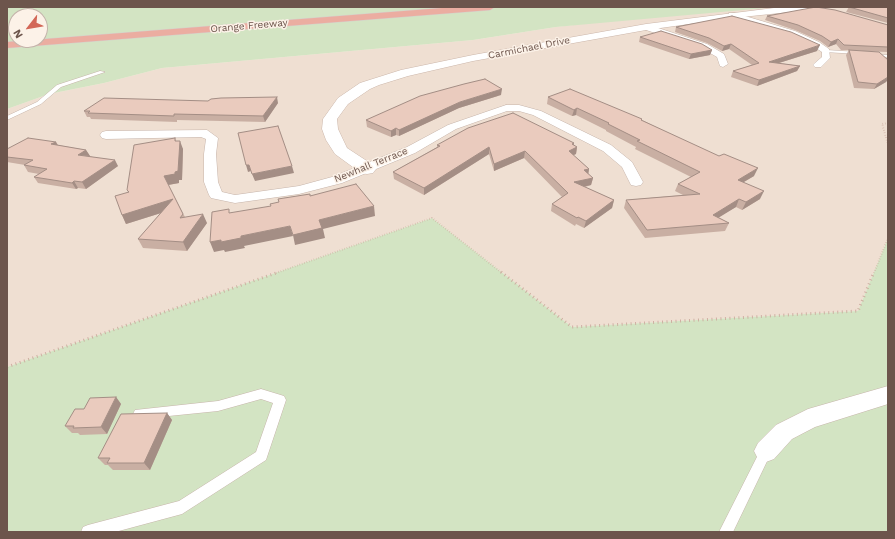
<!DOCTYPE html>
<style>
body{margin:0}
#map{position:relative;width:895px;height:539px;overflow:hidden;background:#f8eee2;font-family:"Work Sans",sans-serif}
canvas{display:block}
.frame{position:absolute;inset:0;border:8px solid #6d554c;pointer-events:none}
.north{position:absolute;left:8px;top:8px;width:40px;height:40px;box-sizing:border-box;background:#fcf2e8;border:1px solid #c3b3aa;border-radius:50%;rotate:239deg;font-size:11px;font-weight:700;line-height:16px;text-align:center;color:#6d554c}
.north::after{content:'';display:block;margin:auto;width:14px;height:18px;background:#d36757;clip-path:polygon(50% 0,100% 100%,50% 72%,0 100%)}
</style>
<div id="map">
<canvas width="895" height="539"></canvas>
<div class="frame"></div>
<div class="north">N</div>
</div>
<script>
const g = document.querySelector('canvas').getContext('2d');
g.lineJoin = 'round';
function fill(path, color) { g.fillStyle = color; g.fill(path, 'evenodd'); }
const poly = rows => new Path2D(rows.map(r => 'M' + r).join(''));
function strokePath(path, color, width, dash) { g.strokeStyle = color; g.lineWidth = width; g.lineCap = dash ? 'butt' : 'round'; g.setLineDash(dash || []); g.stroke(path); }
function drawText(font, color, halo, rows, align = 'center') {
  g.font = font + ' "Work Sans",sans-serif'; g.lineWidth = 3; g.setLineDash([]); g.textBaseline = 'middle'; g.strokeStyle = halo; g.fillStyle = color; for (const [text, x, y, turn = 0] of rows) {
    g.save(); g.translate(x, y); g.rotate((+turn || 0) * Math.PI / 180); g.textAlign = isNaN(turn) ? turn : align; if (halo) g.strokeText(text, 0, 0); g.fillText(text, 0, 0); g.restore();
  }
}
fill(poly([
 [732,7,888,7,888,238,858,311,572,327,432,218,7,367,7,109,49,94,104,83,162,68,473,40,556,27]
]), '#efdfd2');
fill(poly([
 [7,7,776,7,556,27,473,40,162,68,104,83,49,94,7,109],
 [16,16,40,16,40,40,16,40],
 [432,218,572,327,858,311,888,238,888,532,7,532,7,367]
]), '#d3e4c3');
const lane = poly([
 [826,50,859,52,861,53,859,54,824,52,826,50],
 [870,54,888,55,888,57,872,56,870,56,870,54],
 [100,71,105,72,61,87,41,104,7,120,7,116,37,102,57,85,100,71],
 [261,389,284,396,286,400,266,460,182,514,115,532,81,532,83,527,88,525,179,501,256,452,273,403,261,399,218,411,139,419,135,418,133,414,135,410,218,401,261,389],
 [766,445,770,447,772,451,733,532,719,532,762,447,766,445]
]);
const street = poly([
 [729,13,735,13,795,31,819,42,829,49,830,58,821,67,815,67,813,65,815,63,822,57,822,52,813,46,789,35,729,17,729,13],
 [643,25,649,25,707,44,724,54,728,64,723,67,720,66,717,57,701,48,643,29,643,25],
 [506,105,519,105,541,111,611,145,632,162,643,182,641,185,636,186,631,185,622,167,603,151,533,115,519,111,507,111,456,129,415,153,342,183,299,194,235,203,211,198,209,195,204,182,204,154,206,139,201,137,106,139,102,138,100,135,102,132,106,131,207,130,218,138,216,154,218,182,222,192,235,195,299,186,332,177,407,147,448,125,506,105],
 [888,386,888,404,815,427,792,439,774,459,766,462,758,459,754,451,758,443,776,425,808,409,888,386]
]);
const secondary = poly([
 [782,7,814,7,809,10,732,18,646,30,473,61,408,76,379,85,370,89,348,104,337,119,338,129,347,148,373,165,376,169,373,173,367,174,361,173,335,154,326,140,322,129,323,119,338,98,360,83,401,70,473,55,646,24,782,7]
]);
const highway = poly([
 [455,7,495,7,490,10,7,48,7,42,455,7]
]);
strokePath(lane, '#c7b5ab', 1);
strokePath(street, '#c7b5ab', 1);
strokePath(secondary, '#ccb7ab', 1);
strokePath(highway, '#d6cfcd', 1);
strokePath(poly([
 [888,123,882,124,888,144],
 [276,273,432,218,502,273],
 [874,273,888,238]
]), '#ceafa2', 2, [0.5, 2]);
strokePath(poly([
 [501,272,572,327,858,311,874,272],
 [7,367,279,272]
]), '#ceafa2', 3, [1, 3.5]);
fill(lane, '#fff');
fill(street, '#fff');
fill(secondary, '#fff');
fill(highway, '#ebada1');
fill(poly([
 [849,7,888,7,888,23,846,12],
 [767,16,888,25,888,52,855,51,886,82,874,89,854,88,846,55,849,50,841,50,836,44,828,47,820,41,795,30,765,20],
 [676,27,817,51,779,63,800,66,797,71,757,86,731,77,733,71,752,65,729,49,722,51,707,43,675,32],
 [640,37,712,50,710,55,689,59,639,42],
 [501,95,459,108,399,136,396,135,391,137,367,127,366,120],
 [548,97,642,120,754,176,744,182,760,199,742,210,736,207,718,217,729,223,725,231,645,238,624,208,626,200,683,195,675,191,678,184,691,177,635,149,636,147,606,131,606,130,576,115,572,116,547,104],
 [208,101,278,103,265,122,177,120,177,122,91,119,90,117,87,117,84,111],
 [175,138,176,141,183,149,182,180,179,180,179,183,168,185,185,217,207,223,187,251,143,248,138,239,161,213,126,224,122,215,128,192,127,190],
 [56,142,58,145,86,150,90,156,118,166,86,189,78,188,76,189,38,183,34,177,39,174,28,172,24,165,25,165,7,162,7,149],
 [574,143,574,145,577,147,576,154,573,155,589,169,588,174,593,178,591,185,585,187,614,200,612,208,584,228,576,224,575,226,551,211,552,204,562,197,524,158,494,171,489,154,424,195,394,179,393,172,437,147,437,145],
 [116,397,121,404,107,434,80,435,78,433,72,433,65,426,84,409],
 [167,413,172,420,150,470,113,470,108,465,105,465,98,458]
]), '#c9afa3');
fill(poly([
 [838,39,836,44,828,47,831,42],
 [731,44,729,49,722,51,724,46],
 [820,45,817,51,766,67,769,62],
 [712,50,710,55,689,59,691,54],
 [800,66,797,71,757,86,759,80],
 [888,77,888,80,886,82,874,89,877,84],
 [502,89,501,95,459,108,399,136,399,130,460,102],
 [277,97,278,103,265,122,263,116],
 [577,108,576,115,572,116,574,110],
 [396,128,396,135,391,137,391,131],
 [180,141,183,149,182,180,179,180,179,183,168,185,164,176],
 [56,142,59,148,51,144],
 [574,143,573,149,577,147,576,154,567,158,569,151,572,144],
 [489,147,489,154,424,195,424,188],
 [86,150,90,156,78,155],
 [525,151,524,158,494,171,494,164],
 [115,160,118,166,86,189,82,182],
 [246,165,249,165,251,171,248,172],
 [292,166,294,173,255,181,252,174],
 [758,168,754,176,735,187,738,180],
 [589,169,588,176,584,170],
 [593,178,591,185,573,189,574,182],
 [74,181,78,188,76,189,72,183],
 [764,191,760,199,742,210,746,202],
 [173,199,177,208,126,224,122,215],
 [739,199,736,207,710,223,713,215],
 [614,200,612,208,584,228,586,221],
 [374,206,375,216,323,229,325,238,295,245,293,235,319,220],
 [203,214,207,223,187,251,183,242],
 [290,226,293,236,244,246,245,248,225,252,224,250,214,252,210,242,241,236],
 [116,397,121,404,107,434,101,427],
 [167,413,172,420,150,470,144,463]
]), '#a48e85');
const building = poly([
 [816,7,835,10,888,25,888,47,844,45,838,39,831,42,822,36,798,25,767,16,816,7],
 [849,7,888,7,888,18,849,7],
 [732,16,791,32,820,45,769,62,800,66,759,80,733,71,759,63,731,44,724,46,709,38,676,27,732,16],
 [661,31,702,44,712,50,691,54,640,37,661,31],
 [849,50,879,52,888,60,888,77,877,84,858,82,849,50],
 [485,79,502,89,460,102,399,130,396,128,391,131,366,120,420,96,464,84,485,79],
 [570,89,642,119,641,120,719,156,724,154,758,168,738,180,764,191,746,202,739,199,713,215,729,223,647,230,626,200,700,194,678,184,700,172,637,141,640,140,608,124,609,123,577,108,574,110,548,97,570,89],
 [277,97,263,116,174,114,174,116,88,113,90,111,84,111,104,98,208,101,211,99,221,98,277,97],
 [513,113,574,143,572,144,577,147,569,151,589,169,584,170,593,178,574,182,614,200,586,221,578,217,577,218,552,204,568,193,525,151,494,164,489,147,424,188,393,172,440,146,437,145,468,128,513,113],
 [278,126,292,166,252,174,249,165,246,165,238,133,278,126],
 [28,138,56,142,51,144,86,150,78,155,115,160,82,182,74,181,72,183,34,177,47,169,24,165,33,160,7,157,7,149,28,138],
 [175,138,175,141,180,141,178,171,175,172,175,174,164,176,183,214,180,218,203,214,183,242,138,239,173,199,122,215,115,196,129,192,127,190,134,145,175,138],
 [356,184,374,206,319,220,322,228,293,235,290,226,241,236,241,238,221,242,221,240,210,242,212,212,229,209,229,213,271,206,270,204,279,202,278,199,310,194,310,196,356,184],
 [116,397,101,427,73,428,74,426,65,426,75,409,84,409,90,398,116,397],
 [167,413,144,463,107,463,110,458,98,458,121,414,167,413]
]);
fill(building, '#eacbbe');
strokePath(building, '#a48e85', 1);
drawText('10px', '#6d554c', '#fcf2e8', [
 ["Orange Freeway",249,26,-5],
 ["Carmichael Drive",529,48,-11],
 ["Newhall Terrace",371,165,-22]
]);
</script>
